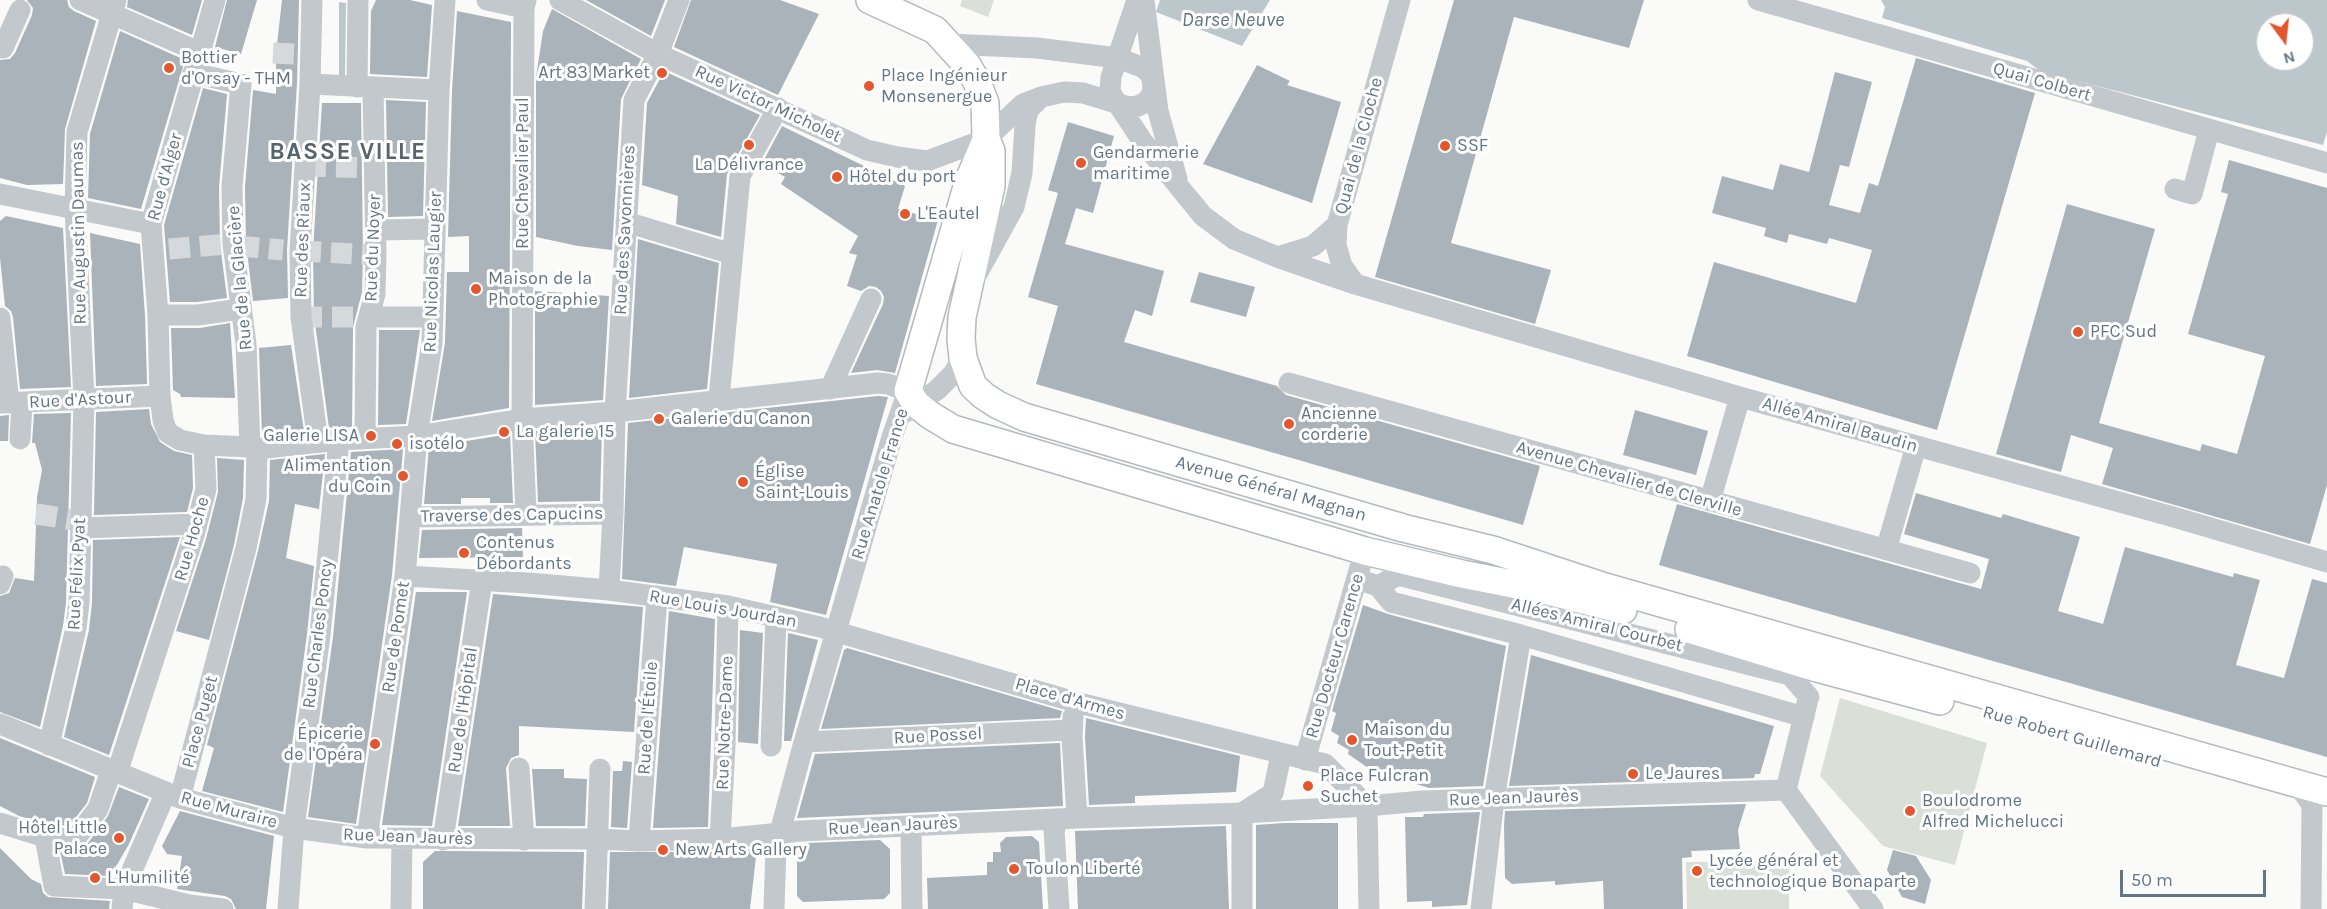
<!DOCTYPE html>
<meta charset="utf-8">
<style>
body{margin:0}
#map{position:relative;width:2327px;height:909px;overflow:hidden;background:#fafaf8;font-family:Karla,sans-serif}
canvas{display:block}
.north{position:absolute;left:2255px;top:12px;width:60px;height:60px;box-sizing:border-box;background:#fff;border:2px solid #c1c8cd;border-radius:50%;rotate:165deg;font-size:16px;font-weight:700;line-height:24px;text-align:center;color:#657683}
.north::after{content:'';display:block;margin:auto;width:21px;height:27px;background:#e4572e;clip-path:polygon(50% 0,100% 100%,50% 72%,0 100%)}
.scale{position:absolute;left:2120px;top:870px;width:146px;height:27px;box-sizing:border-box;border:3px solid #657683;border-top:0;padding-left:8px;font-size:18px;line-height:21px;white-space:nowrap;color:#657683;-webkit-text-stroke:4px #fff;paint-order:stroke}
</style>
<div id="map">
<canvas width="2327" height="909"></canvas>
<div class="north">N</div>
<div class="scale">50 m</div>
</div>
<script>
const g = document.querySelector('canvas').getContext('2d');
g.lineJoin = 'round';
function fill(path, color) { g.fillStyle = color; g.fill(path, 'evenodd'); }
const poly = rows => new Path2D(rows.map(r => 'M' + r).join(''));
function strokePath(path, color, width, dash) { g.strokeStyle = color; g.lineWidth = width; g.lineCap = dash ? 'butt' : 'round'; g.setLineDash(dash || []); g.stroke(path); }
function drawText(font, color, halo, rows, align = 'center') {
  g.font = font + ' Karla,sans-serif'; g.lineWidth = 6; g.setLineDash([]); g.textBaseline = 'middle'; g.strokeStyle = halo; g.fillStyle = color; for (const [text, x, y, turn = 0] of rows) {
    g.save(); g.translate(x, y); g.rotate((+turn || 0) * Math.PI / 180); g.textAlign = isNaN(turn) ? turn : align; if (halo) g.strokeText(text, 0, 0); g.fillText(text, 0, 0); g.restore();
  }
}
fill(poly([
 [962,0,994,0,988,17,960,6],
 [1840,698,1987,743,1955,865,1883,846,1820,776],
 [1789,861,1789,909,1687,909,1686,862]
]), '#dadfd7');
fill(poly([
 [1160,0,1270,0,1242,46,1156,12],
 [1881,0,2327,0,2327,132,2323,145,2040,71,2027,61,1882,18,1885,7],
 [2267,24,2303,24,2303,60,2267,60],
 [339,2,346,3,345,75,339,75]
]), '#bbc7cb');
fill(poly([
 [27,0,67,0,69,7,74,11,96,21,65,129,63,184,27,185,0,178,0,60,10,59,15,53,32,15,33,8],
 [128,0,202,0,192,35,127,7],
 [227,0,257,0,241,54,215,47],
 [282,0,299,0,297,83,287,250,288,298,253,301,246,243,245,187,253,90,276,94,276,53],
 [376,0,410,0,432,5,427,77,370,74,371,11],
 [586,0,665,0,651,36],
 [691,0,780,0,819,14,778,95,674,47],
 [1454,0,1644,0,1629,48,1514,17,1451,243,1551,270,1535,324,1375,277],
 [552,9,641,59,621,99,612,250,578,246,536,237,536,77,543,31],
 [457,11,511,22,509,408,432,421,445,343,447,272,469,272,469,236,448,237,452,91],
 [120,31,185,60,141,209,88,198,90,134],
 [1916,58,2035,93,1937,430,1687,356,1714,262,1856,303,1872,250,1829,238,1827,244,1789,234,1787,243,1764,236,1766,228,1712,213,1722,176,1773,190,1780,164,1809,172,1835,72,1872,82,1849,167,1840,165,1829,205,1860,213,1869,183,1878,186],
 [1257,65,1290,81,1287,85,1341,102,1312,203,1203,164],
 [664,71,760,115,727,174,721,237,676,224,678,196,642,185,647,103],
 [203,88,227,94,219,187,220,244,227,298,197,302,170,302,164,225],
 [386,100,426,102,423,216,388,217],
 [322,103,361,103,363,255,362,292,353,327,352,427,329,428,314,316,313,251],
 [1068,122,1114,136,1093,213,1076,208,1065,244,1164,271,1152,316,1135,310,1124,342,1277,386,1286,395,1540,466,1523,525,1036,384,1058,306,1028,297,1058,193,1048,190],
 [782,126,905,186,898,209,938,220,895,373,877,370,851,373,883,304,884,297,881,291,876,287,869,286,861,291,847,286,857,255,849,253,858,236,781,184,785,177,773,170,776,164,765,158],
 [2229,160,2327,188,2327,485,2310,544,2102,484,2113,448,2071,435,2061,472,1996,454,2067,204,2155,229,2099,423,2200,451,2202,444,2237,454,2265,356,2188,334,2228,194,2221,192],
 [6,216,63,228,71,387,20,389,13,317,11,311,5,306,0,258,0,221],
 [90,233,140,244,145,316,147,384,96,386],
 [638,239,719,263,707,389,629,398],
 [1199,272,1255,287,1246,317,1190,302],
 [535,291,609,296,603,400,535,405],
 [230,323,235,398,181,397,180,394,173,390,171,328,200,328],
 [379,330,420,330,406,424,378,425],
 [291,345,304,431,262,436,259,348],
 [878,396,888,397,826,615,770,602,777,564,684,547,676,586,622,579,628,423],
 [149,409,151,424,160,442,174,451,192,455,193,488,187,512,94,515,96,412],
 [1635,410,1708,431,1696,475,1623,455],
 [71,413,66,602,63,626,40,727,0,712,0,596,9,593,15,578,34,581,37,497,42,470,35,443,32,443,34,414],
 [9,415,8,441,0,441,0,416],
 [602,426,600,501,538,502,535,431],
 [510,434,513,503,490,503,490,498,461,498,461,504,424,504,429,447],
 [403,449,392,575,356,824,308,817,333,637,351,452],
 [325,454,319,509,295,504,286,558,314,566,307,634,283,812,202,791,214,748,207,745,258,551,269,501,270,460],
 [217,458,244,460,243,498,234,545,209,640,176,631,206,539,218,492],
 [1916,493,2001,518,2003,514,2080,537,2058,611,2103,624,2125,547,2233,577,2234,573,2260,580,2236,665,2284,678,2312,579,2327,583,2327,757,1659,565,1677,504,1981,589,1989,559,1904,534],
 [522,528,523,557,419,558,422,530],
 [180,537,109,755,64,737,89,630,92,603,93,540],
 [416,592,467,592,432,826,382,825],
 [493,594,643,607,634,732,519,726,519,755,511,758,506,768,510,826,458,826],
 [1363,605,1388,614,1506,646,1483,786,1429,788,1371,770,1348,754,1349,750,1337,743,1339,736,1331,731,1336,713,1332,711],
 [669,611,715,619,708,827,653,828],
 [740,630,763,633,758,744,738,742],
 [788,633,818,640,791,741,784,741],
 [847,648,1062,711,1060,718,821,729,844,650],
 [1531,655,1774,726,1760,774,1755,774,1754,778,1509,786],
 [1086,718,1240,756,1236,792,1135,796,1135,803,1089,805,1085,737],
 [0,738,95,777,87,803,69,826,47,824,19,816,0,806],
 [1060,743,1063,806,797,818,815,754],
 [623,761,632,762,627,828,611,827,613,771,622,771],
 [532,769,564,769,564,778,587,779,585,826,536,826],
 [119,787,149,799,129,844,118,863,109,876,65,874,60,851,75,852,85,847,108,816],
 [1746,804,1738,830,1740,849,1691,851,1692,857,1682,858,1683,909,1604,909,1603,881,1555,885,1555,881,1512,884,1505,878,1504,826,1505,811],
 [180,811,274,836,266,909,236,909,231,899,225,896,177,889,182,856,167,854,162,846],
 [1480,812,1467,905,1432,907,1432,901,1407,902,1405,817,1423,817,1424,814],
 [1284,823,1338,823,1338,909,1256,909,1256,825],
 [1226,826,1229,909,1078,909,1075,831],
 [1032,836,1039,842,1043,909,928,909,927,878,987,875,987,862,993,862,993,852,1001,852,1000,843,1006,837],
 [880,840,890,849,890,893,884,899,803,902,797,896,797,854,807,843],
 [0,848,31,879,41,884,43,893,48,897,110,901,109,909,0,909],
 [757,848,750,909,608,909,610,852,720,852],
 [1893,850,1916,856,1931,880,1925,904,1902,897,1887,870],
 [435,851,584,852,582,909,423,909,423,862]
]), '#aab3b9');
strokePath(poly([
 [273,53,311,55],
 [305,166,375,168],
 [238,246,283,250],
 [169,249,228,244],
 [300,251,376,255],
 [301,317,369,317],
 [36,514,81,521]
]), '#d5d9db', 21, [21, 10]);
const major = poly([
 [870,0,935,30,967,65,977,82,985,103,986,139,991,151,991,186,962,317,961,339,963,358,973,386,984,396,998,405,1024,417,1403,528,1493,550,1605,587,2327,792],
 [986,140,969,180,908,391,916,404,930,415,953,429,1365,551,1462,574,1548,591,1623,610],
 [1689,629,1817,668,1940,701]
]);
strokePath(major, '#b5babe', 30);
strokePath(poly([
 [80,0,199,52],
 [215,0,151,224,158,315,160,396,163,420,167,432,180,440,204,445,250,447,257,449,339,440,417,436,522,419,615,412,878,383,888,384,908,391,892,437,803,746,776,847,774,909],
 [312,0,310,84,300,251,301,317,318,442],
 [487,0,524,8],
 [560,0,658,54,867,150,897,157,927,161,986,139,1023,104,1041,97,1064,92,1083,93,1129,107,1138,106,1146,102,1152,94,1153,85,1151,75,1144,68,1118,58,1037,48,949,44],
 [1137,0,1111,77,1110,92,1143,142,1180,188,1203,216,1234,239,1277,257,1355,284,1740,397,2170,516,2327,562],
 [1144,0,1158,111,1177,179],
 [1758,0,2327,163],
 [3,48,20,10],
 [193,73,241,84,232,187,233,244,246,344,250,447],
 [310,84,439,90],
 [357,87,358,0],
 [2175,189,2192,194,2209,130],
 [0,194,151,224],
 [626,222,732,254],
 [1337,225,1336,245,1342,266,1355,284],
 [376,230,435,229],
 [1277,257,1313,246,1337,225,1400,0],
 [977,274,1014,207,1022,173,1025,125,1028,110,1039,99],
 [158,315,198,315,241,309],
 [369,317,433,317],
 [0,318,9,403],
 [1289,383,1970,573],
 [830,389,871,299],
 [719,399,740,176,778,108],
 [0,403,160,396],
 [906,412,937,390,953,374,963,358],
 [365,438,366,327,375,294,376,255,373,88],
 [20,439,22,403],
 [1710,501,1740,397],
 [526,514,522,419,524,8,526,0],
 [411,517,613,514],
 [81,528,197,524],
 [1886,550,1916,446],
 [405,576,528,583,609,590,728,606,820,627,1075,702,1325,764,1367,806],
 [1357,579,1378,586,1391,602,1521,635,1804,717],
 [0,584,3,576],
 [1378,586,1398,575,1790,675,1809,697],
 [609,590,613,514,615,412,634,100,658,54,679,0],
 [1807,703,1786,790,1873,909],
 [1073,717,1072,737,1077,818],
 [0,724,180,798,294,828,367,838,597,839,639,841,720,839,801,831,1077,818,1242,813,1367,806,1422,801,1786,790],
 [805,742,1071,730],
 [49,745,76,628,79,603,84,400,75,209,77,132,116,0],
 [771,746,776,618],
 [1305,760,1360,567],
 [519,768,524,840],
 [117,773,194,535,206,489,204,445],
 [2296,782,2312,805,2311,909],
 [180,798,246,548,256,499,257,449],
 [1367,806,1369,909],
 [1245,811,1273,793,1281,755],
 [1242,813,1242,909],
 [1059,819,1054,830,1059,909],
 [0,823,45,837,75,839,98,809,111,771],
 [911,826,912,909],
 [45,837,54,886,124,889,189,905,223,909],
 [367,838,405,576,417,436,432,343,439,90,445,0],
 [720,839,725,746,728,606],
 [443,840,482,580],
 [639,841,657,596],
 [122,909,124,889,166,792],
 [288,909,294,828,320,635,339,440],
 [401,909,402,839],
 [595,909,600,769],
 [1481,909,1494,799,1521,635]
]), '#c3c8cc', 21);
strokePath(major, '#fff', 27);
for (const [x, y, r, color] of [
 [169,68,6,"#e4572e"],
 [662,73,6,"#e4572e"],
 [869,86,6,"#e4572e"],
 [749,145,6,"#e4572e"],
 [1445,146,6,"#e4572e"],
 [1081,163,6,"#e4572e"],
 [837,177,6,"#e4572e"],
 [905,214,6,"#e4572e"],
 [476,289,6,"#e4572e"],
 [2078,332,6,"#e4572e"],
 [659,419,6,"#e4572e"],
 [1289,424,6,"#e4572e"],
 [504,432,6,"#e4572e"],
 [371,436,6,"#e4572e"],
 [397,444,6,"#e4572e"],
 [403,476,6,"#e4572e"],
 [743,482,6,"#e4572e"],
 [464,553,6,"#e4572e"],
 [1352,740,6,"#e4572e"],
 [375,744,6,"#e4572e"],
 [1633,774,6,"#e4572e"],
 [1308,786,6,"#e4572e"],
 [1910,811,6,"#e4572e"],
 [119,838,6,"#e4572e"],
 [663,850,6,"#e4572e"],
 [1014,869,6,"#e4572e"],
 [1697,871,6,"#e4572e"],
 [95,878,6,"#e4572e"]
]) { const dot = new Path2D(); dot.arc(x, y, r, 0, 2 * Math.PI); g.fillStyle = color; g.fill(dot); strokePath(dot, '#fff', 2); }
drawText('18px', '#657683', '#fff', [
 ["Bottier",181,58],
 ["d'Orsay - THM",181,79],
 ["Art 83 Market",650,73,"right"],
 ["Place Ingénieur",881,76],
 ["Monsenergue",881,97],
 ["SSF",1457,146],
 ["Gendarmerie",1093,153],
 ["maritime",1093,174],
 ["La Délivrance",749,165,"center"],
 ["Hôtel du port",849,177],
 ["L'Eautel",917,214],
 ["Maison de la",488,279],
 ["Photographie",488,300],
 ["PFC Sud",2090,332],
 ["Ancienne",1301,414],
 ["corderie",1301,435],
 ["Galerie du Canon",671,419],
 ["La galerie 15",516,432],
 ["Galerie LISA",359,436,"right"],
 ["isotélo",409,444],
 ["Alimentation",391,466,"right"],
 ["du Coin",391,487,"right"],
 ["Église",755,472],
 ["Saint-Louis",755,493],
 ["Contenus",476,543],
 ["Débordants",476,564],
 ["Maison du",1364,730],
 ["Tout-Petit",1364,751],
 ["Épicerie",363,734,"right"],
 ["de l'Opéra",363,755,"right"],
 ["Le Jaures",1645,774],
 ["Place Fulcran",1320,776],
 ["Suchet",1320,797],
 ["Boulodrome",1922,801],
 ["Alfred Michelucci",1922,822],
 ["Hôtel Little",107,828,"right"],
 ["Palace",107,849,"right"],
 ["New Arts Gallery",675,850],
 ["Lycée général et",1709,861],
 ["technologique Bonaparte",1709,882],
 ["Toulon Liberté",1026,869],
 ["L'Humilité",107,878]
], 'left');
drawText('18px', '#657683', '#fff', [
 ["Quai Colbert",2042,82,16],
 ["Rue Victor Micholet",768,104,25],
 ["Quai de la Cloche",1359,146,-75],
 ["Rue Chevalier Paul",523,173,-90],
 ["Rue d'Alger",165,177,-75],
 ["Rue des Savonnières",625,230,-87],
 ["Rue Augustin Daumas",79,233,-91],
 ["Rue des Riaux",303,240,-88],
 ["Rue du Noyer",373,248,-88],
 ["Rue Nicolas Laugier",433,272,-88],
 ["Rue de la Glacière",240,278,-95],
 ["Rue d'Astour",80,400,-3],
 ["Allée Amiral Baudin",1840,425,16],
 ["Avenue Chevalier de Clerville",1629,479,16],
 ["Rue Anatole France",880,484,-73],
 ["Avenue Général Magnan",1271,489,16],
 ["Traverse des Capucins",512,515,-1],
 ["Rue Hoche",192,539,-74],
 ["Rue Félix Pyat",77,574,-87],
 ["Rue Louis Jourdan",723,609,10],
 ["Allées Amiral Courbet",1597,625,14],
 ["Rue Charles Poncy",318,634,-83],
 ["Rue de Pomet",396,637,-82],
 ["Rue Docteur Carence",1335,656,-74],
 ["Place d'Armes",1070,699,16],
 ["Rue de l'Hôpital",463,710,-82],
 ["Rue de l'Étoile",648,718,-86],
 ["Place Puget",200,722,-75],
 ["Rue Notre-Dame",725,723,-88],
 ["Rue Possel",938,736,-3],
 ["Rue Robert Guillemard",2072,737,16],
 ["Rue Jean Jaurès",1514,798,-2],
 ["Rue Muraire",229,810,15],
 ["Rue Jean Jaurès",893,826,-3],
 ["Rue Jean Jaurès",408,837,2]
]);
drawText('italic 20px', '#60757c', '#fff', [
 ["Darse Neuve",1233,20]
]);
g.letterSpacing = '1.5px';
drawText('bold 24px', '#57646e', '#fff', [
 ["BASSE VILLE",348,152]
]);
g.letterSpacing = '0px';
</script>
